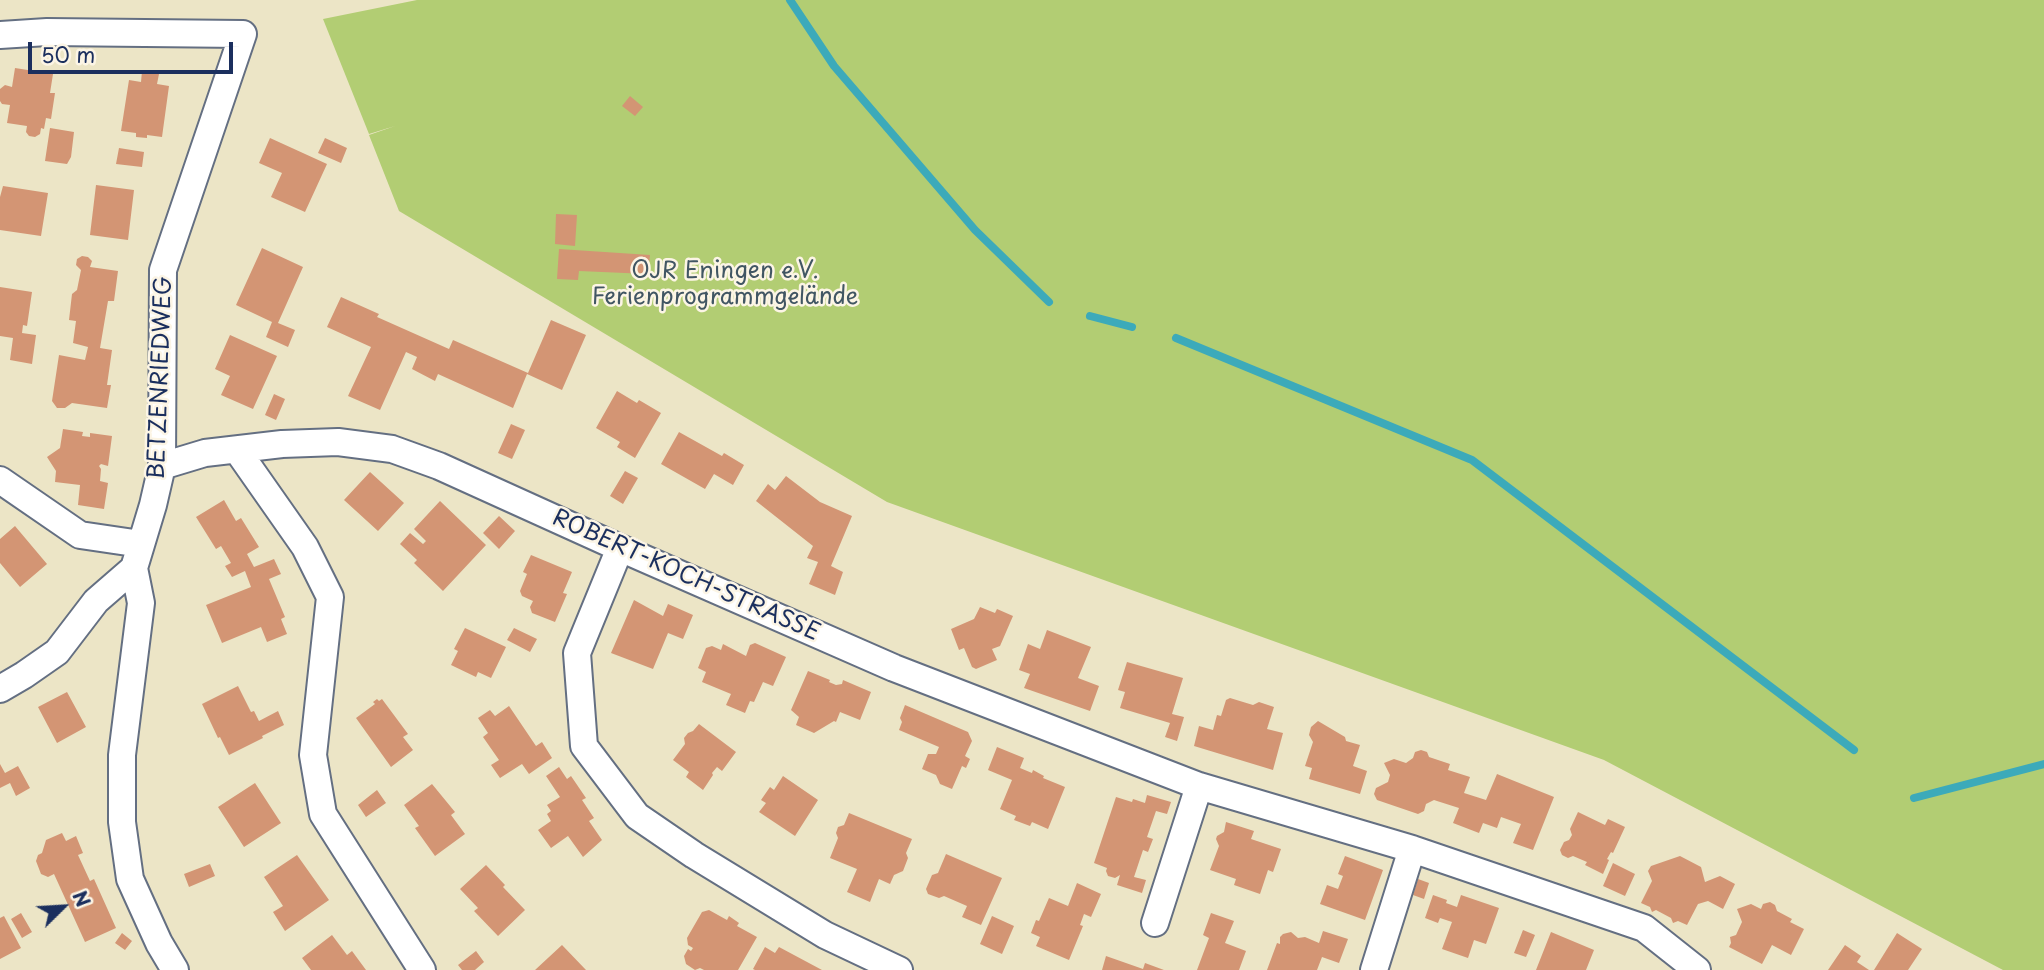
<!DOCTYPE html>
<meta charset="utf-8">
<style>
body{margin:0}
#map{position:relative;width:2044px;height:970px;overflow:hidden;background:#ece5c6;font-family:"Playpen Sans",sans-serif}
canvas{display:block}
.north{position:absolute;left:28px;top:872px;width:70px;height:70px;-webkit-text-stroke:5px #fcf5e5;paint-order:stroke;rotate:66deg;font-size:19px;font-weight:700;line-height:28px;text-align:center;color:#1b2f5e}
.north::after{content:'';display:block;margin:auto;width:24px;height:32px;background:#1b2f5e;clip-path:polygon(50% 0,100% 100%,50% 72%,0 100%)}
.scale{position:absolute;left:28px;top:42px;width:205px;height:32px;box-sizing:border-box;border:4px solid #1b2f5e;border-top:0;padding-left:9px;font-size:21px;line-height:24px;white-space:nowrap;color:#1b2f5e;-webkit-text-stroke:5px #fcf5e5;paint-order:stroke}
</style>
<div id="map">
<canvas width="2044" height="970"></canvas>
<div class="north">N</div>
<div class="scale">50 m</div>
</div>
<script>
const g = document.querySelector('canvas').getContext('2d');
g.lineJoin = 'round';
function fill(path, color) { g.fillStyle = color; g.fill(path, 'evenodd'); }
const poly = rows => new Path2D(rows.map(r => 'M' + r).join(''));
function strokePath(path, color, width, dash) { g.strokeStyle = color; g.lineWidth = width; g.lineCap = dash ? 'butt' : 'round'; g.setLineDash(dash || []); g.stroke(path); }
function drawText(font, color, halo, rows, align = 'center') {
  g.font = font + ' "Playpen Sans",sans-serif'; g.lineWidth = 5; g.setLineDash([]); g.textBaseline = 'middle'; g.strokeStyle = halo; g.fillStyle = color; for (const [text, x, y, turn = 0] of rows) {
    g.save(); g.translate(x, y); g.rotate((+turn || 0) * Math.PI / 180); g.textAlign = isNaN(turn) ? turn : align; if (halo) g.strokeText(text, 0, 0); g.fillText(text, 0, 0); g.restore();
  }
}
fill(poly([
 [417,0,2044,0,2044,970,2003,970,1604,760,887,502,399,211,369,135,395,126,369,134,323,19]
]), '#b2cd73');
strokePath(poly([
 [790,0,834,66,975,230,1049,302],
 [1090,316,1132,327],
 [1176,338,1472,460,1854,750],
 [1914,798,2044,764]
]), '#3caaba', 8);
fill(poly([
 [15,68,53,74,50,93,55,93,51,119,46,118,44,129,41,128,40,134,35,137,29,136,26,132,27,126,7,123,10,105,2,104,0,101,0,89,5,85,12,87],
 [142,71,159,74,157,84,169,86,162,137,147,135,147,138,136,137,136,133,121,131,129,80,141,82],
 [630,96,643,107,635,116,622,106],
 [50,128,74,132,71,157,67,164,45,161],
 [270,138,327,164,305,212,271,197,282,173,259,163],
 [325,138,347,148,341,163,318,153],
 [119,148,144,152,142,167,116,164],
 [96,185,134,190,128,240,90,235],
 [3,186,48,193,41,236,0,230,0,197],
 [556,214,577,215,575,246,555,244],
 [262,248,303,267,278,323,295,330,288,347,266,337,272,322,236,305],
 [559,249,650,255,648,274,579,271,578,280,557,279],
 [82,256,88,257,92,261,90,267,118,271,114,301,108,301,100,348,112,350,107,385,111,385,107,408,72,403,65,408,57,408,52,401,59,355,85,360,88,347,73,343,76,321,69,320,72,294,77,290,81,270,76,265,77,259],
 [0,287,32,292,27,326,23,325,22,333,36,335,32,364,10,360,13,338,0,336],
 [341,297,379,314,377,317,449,349,453,340,528,373,551,320,586,335,562,390,527,374,513,408,438,374,435,381,412,369,417,357,406,352,380,410,348,396,371,347,327,327],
 [230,335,277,356,253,409,221,395,230,376,215,369],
 [617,391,637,403,639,400,661,413,635,458,617,447,620,442,596,428],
 [274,394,285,399,276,420,265,415],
 [511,424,525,430,512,459,498,453],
 [63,429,83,432,82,436,90,437,90,433,112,436,108,466,101,464,99,466,101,469,100,481,108,483,104,509,78,505,80,485,55,482,56,471,47,457,60,448],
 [679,432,722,456,724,453,744,465,733,485,714,474,705,489,661,464],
 [625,471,638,478,623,504,610,496],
 [370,472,404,503,378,531,344,500],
 [786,476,820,502,852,516,831,566,843,572,835,595,809,584,818,562,807,558,813,546,756,501,768,484,775,490],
 [224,500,236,521,241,518,259,547,247,554,254,567,274,559,281,574,269,579,285,617,281,619,287,634,267,642,261,627,222,643,206,605,251,587,245,571,232,577,225,566,231,563,221,546,216,549,196,517],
 [440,501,486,545,443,591,414,563,417,560,400,544,410,533,423,544,426,541,414,529],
 [499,516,515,531,499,549,483,533],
 [15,526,47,564,20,587,0,563,0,539],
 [531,555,572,572,563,593,567,594,555,622,532,613,530,607,533,601,522,596,520,591,527,574,523,572],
 [634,600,663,616,668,604,693,615,683,639,668,633,653,669,611,653],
 [980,607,995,613,997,609,1013,616,1000,646,992,649,997,660,976,669,972,667,964,648,959,650,951,629,974,619],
 [465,628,506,647,491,678,478,672,476,677,451,665,458,651,454,649],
 [514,628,537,639,530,652,507,640],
 [1047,630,1091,647,1078,678,1099,686,1090,711,1024,688,1030,674,1019,670,1028,644,1040,649],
 [755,643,786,657,773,686,763,682,754,702,750,701,745,713,726,705,731,694,702,682,706,672,698,668,706,648,712,646,721,650,723,644,746,656,750,645],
 [1127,662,1183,678,1172,714,1184,717,1177,741,1165,737,1170,723,1120,708,1125,692,1118,690],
 [808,671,830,680,829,682,836,685,842,684,843,680,871,692,860,720,840,712,836,722,834,721,814,733,796,725,799,717,791,710],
 [238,686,251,712,254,711,259,721,278,711,284,725,262,736,263,738,229,755,220,737,218,738,202,704],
 [67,692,86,727,57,743,38,707],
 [1230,698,1253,705,1259,702,1274,707,1267,729,1283,733,1273,770,1194,746,1199,726,1213,730,1217,715,1221,716,1226,700],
 [377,699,379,701,382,699,408,734,403,737,413,750,391,767,356,718,375,704,373,702],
 [905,705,968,732,972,741,965,756,970,759,966,768,962,766,952,789,940,784,936,775,922,769,928,754,936,754,939,747,899,730,902,722,900,718],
 [509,706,536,746,542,742,552,758,529,774,522,764,500,778,491,765,499,760,483,737,488,733,478,718,490,710,495,716],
 [1318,721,1345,737,1346,741,1360,745,1353,766,1367,771,1360,794,1309,779,1312,768,1305,766,1313,742,1309,735,1311,727],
 [699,724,736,752,722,771,717,767,712,773,713,775,703,790,686,777,689,772,673,760,685,744,684,738,688,733,693,731],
 [997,747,1024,758,1020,768,1032,773,1033,770,1044,776,1043,778,1065,787,1048,829,1032,822,1030,826,1014,820,1016,816,1000,809,1012,780,988,770],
 [1421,750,1427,752,1429,757,1450,764,1448,770,1470,777,1464,793,1486,800,1497,774,1554,797,1533,850,1513,843,1521,824,1501,817,1497,828,1483,823,1479,833,1453,823,1459,808,1437,801,1434,800,1426,804,1424,811,1418,814,1377,800,1374,794,1376,788,1388,782,1390,775,1384,763,1394,759,1406,763,1413,758,1415,752],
 [0,764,5,773,18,766,30,788,16,796,10,783,0,788],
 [559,767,567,779,571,776,586,798,582,800,594,818,589,821,602,840,583,857,568,836,551,848,538,830,551,821,547,814,551,811,547,805,560,797,546,776],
 [783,776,818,800,795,836,759,812,766,803,761,800,770,787,774,790],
 [255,783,281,823,244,847,218,807],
 [432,784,455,812,451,815,465,834,435,856,415,828,419,826,404,805],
 [377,790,386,803,366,817,358,805],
 [1147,795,1171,802,1167,814,1156,811,1147,837,1153,839,1148,852,1143,850,1134,877,1146,880,1142,893,1117,885,1120,875,1115,878,1108,876,1106,871,1107,868,1094,863,1116,797,1132,802,1133,799,1145,803],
 [1578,812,1605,825,1608,819,1625,827,1613,853,1611,852,1607,859,1609,860,1603,874,1585,865,1587,862,1573,856,1568,858,1562,855,1560,850,1564,842,1569,840,1572,835,1570,829],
 [849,813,912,839,906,853,908,858,903,871,894,875,890,884,879,879,870,902,847,892,857,869,830,858,838,838,836,833,838,827,844,825],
 [1226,822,1254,831,1251,839,1281,849,1273,872,1268,870,1260,894,1234,885,1236,879,1210,870,1219,846,1216,839,1217,836,1224,832],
 [62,833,66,841,76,836,83,853,78,855,90,881,94,879,116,928,85,942,54,874,48,877,41,874,36,861,38,855,42,853,46,840],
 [946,854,1002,878,981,925,962,917,967,906,944,896,939,898,928,894,926,889,932,875,938,873],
 [297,855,329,900,285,931,273,912,283,906,264,877],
 [1345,856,1383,870,1365,920,1320,904,1327,885,1338,889,1343,876,1338,874],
 [1680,856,1701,867,1705,882,1720,876,1735,884,1723,909,1708,901,1698,904,1687,925,1678,921,1673,923,1671,918,1656,910,1652,912,1650,907,1641,903,1652,881,1648,871,1651,866],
 [1613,863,1635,874,1625,896,1603,886],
 [210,864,215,876,189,887,184,874],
 [486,865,505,885,503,887,525,910,498,936,474,911,478,908,460,889],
 [1418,879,1429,883,1424,899,1413,895],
 [1077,883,1101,894,1091,917,1084,914,1080,925,1083,926,1069,960,1036,946,1040,937,1031,933,1036,920,1039,921,1049,898,1068,906],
 [1433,895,1447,900,1446,903,1457,907,1461,895,1499,908,1486,944,1474,940,1468,958,1442,949,1452,922,1440,918,1438,923,1425,918],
 [1770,902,1775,905,1777,911,1792,919,1790,922,1804,929,1791,955,1772,945,1762,964,1729,947,1731,943,1730,937,1736,935,1742,922,1737,909,1751,904,1761,909,1763,904],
 [709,910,727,920,729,916,739,923,737,926,757,937,738,970,704,970,700,968,695,970,686,964,684,956,688,949,691,951,693,948,688,945,687,938,702,912],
 [21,913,32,932,22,938,11,919],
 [1211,913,1234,921,1225,943,1246,951,1239,970,1197,970,1209,938,1203,935],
 [4,916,21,948,0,959,0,918],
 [992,916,1014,926,1002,954,980,944],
 [1523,930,1535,935,1526,957,1514,953],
 [1323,931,1348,939,1339,963,1322,957,1317,970,1267,970,1277,943,1280,944,1280,937,1283,934,1291,932,1298,938,1305,937,1319,943],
 [1551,932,1594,950,1586,970,1536,970],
 [122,933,132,941,125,950,115,943],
 [1897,933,1922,949,1908,970,1874,970],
 [332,935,347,955,352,951,366,970,311,970,302,958],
 [562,945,586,970,535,970],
 [1845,945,1861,956,1857,962,1869,970,1828,970],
 [765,947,775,953,779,947,822,970,755,970,753,969],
 [476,951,484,962,475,970,462,970,458,965],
 [1106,956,1143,969,1145,963,1164,970,1102,970]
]), '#d39574');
const street = poly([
 [0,35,47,32,243,34,163,270,162,466,153,505,134,568,141,603,122,755,122,822,130,879,159,943,175,970],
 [237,450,305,547,330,597,313,755,323,814,422,970],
 [162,466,205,453,282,444,338,442,392,449,439,466,620,548,894,668,1199,786,1412,849,1644,928,1697,970],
 [0,480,80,535,141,544],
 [620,548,577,653,584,746,637,816,694,855,825,935,899,970],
 [0,689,24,675,57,652,96,601,134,568],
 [1155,923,1199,786],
 [1374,970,1412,849]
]);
strokePath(street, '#646f82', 30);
strokePath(street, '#fff', 26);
drawText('23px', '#415663', '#fcf5e5', [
 ["OJR Eningen e.V.",725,272],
 ["Ferienprogrammgelände",725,298]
]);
drawText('23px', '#1b2f5e', '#fcf5e5', [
 ["BETZENRIEDWEG",161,378,-88],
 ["ROBERT-KOCH-STRASSE",686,576,24]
]);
</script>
